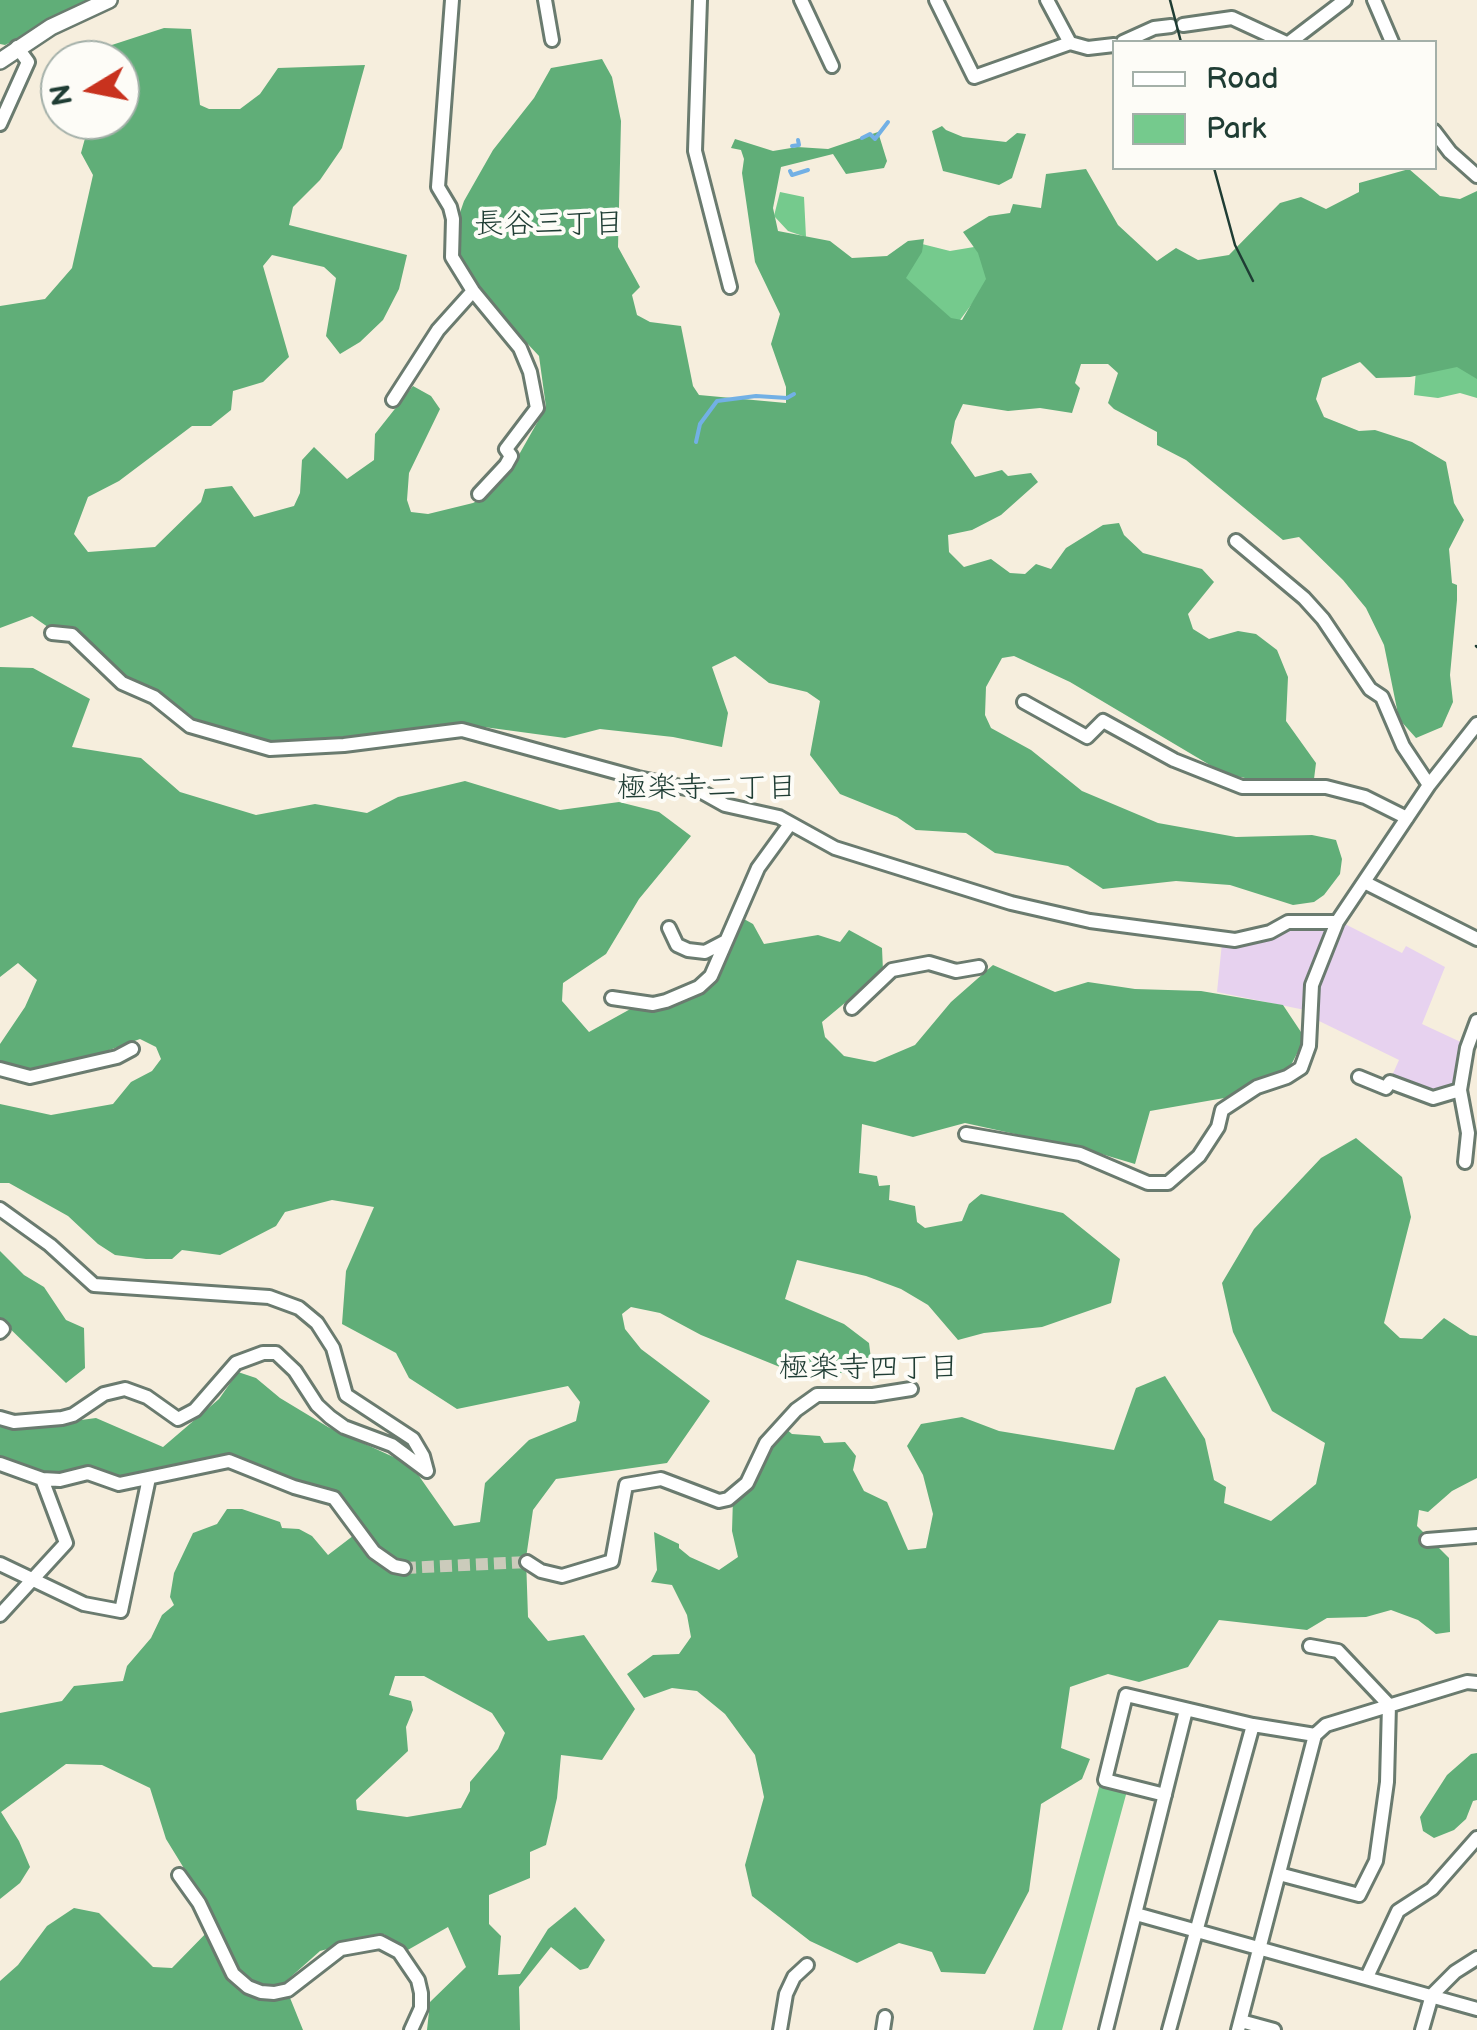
<!DOCTYPE html>
<meta charset="utf-8">
<style>
body{margin:0}
#map{position:relative;width:1477px;height:2030px;overflow:hidden;background:#f6eedd;font-family:"Balsamiq Sans",sans-serif}
canvas{display:block}
.legend{position:absolute;left:1112px;top:40px;width:325px;height:130px;box-sizing:border-box;background:#fdfcf7;border:2px solid #a4b0a9;margin:0;padding:12px 18px;list-style:none;font-size:30px;color:#1f3d34}
.legend li{display:flex;align-items:center;gap:20px;height:50px}
.legend b{width:50px;border:2px solid #a4b0a9}
.north{position:absolute;left:40px;top:40px;width:100px;height:100px;box-sizing:border-box;background:#fdfcf7;border:2px solid #a4b0a9;border-radius:50%;rotate:260deg;font-size:28px;font-weight:700;line-height:40px;text-align:center;color:#1f3d34}
.north::after{content:'';display:block;margin:auto;width:35px;height:45px;background:#c8321e;clip-path:polygon(50% 0,100% 100%,50% 72%,0 100%)}
</style>
<div id="map">
<canvas width="1477" height="2030"></canvas>
<ul class="legend">
<li><b style="height:12px;background:#fff"></b>Road</li>
<li><b style="height:28px;background:#75ca8d"></b>Park</li>
</ul>
<div class="north">N</div>
</div>
<script>
const g = document.querySelector('canvas').getContext('2d');
g.lineJoin = 'round';
function fill(path, color) { g.fillStyle = color; g.fill(path, 'evenodd'); }
const poly = rows => new Path2D(rows.map(r => 'M' + r).join(''));
function strokePath(path, color, width, dash) { g.strokeStyle = color; g.lineWidth = width; g.lineCap = dash ? 'butt' : 'round'; g.setLineDash(dash || []); g.stroke(path); }
function drawText(font, color, halo, rows, align = 'center') {
  g.font = font + ' "Balsamiq Sans","Klee One",sans-serif'; g.lineWidth = 8; g.setLineDash([]); g.textBaseline = 'middle'; g.strokeStyle = halo; g.fillStyle = color; for (const [text, x, y, turn = 0] of rows) {
    g.save(); g.translate(x, y); g.rotate((+turn || 0) * Math.PI / 180); g.textAlign = isNaN(turn) ? turn : align; if (halo) g.strokeText(text, 0, 0); g.fillText(text, 0, 0); g.restore();
  }
}
fill(poly([
 [1343,923,1402,953,1406,946,1445,967,1422,1024,1465,1044,1455,1089,1436,1096,1391,1078,1399,1060,1317,1020,1318,986],
 [1288,926,1328,926,1308,983,1305,1010,1217,992,1222,943,1247,944,1264,940]
]), '#e7d2ef');
fill(poly([
 [780,192,804,197,806,237,788,231,774,216],
 [922,244,950,251,980,246,991,278,960,320,950,320,896,274],
 [1477,364,1477,398,1460,393,1438,398,1414,395,1416,370],
 [1100,1784,1127,1791,1062,2030,1033,2030]
]), '#75ca8d');
fill(poly([
 [0,0,98,0,5,45,0,44],
 [164,28,191,29,200,105,209,109,240,109,260,94,278,68,365,65,342,148,320,180,293,207,289,225,407,255,399,289,383,320,360,342,340,354,326,336,336,278,324,267,272,255,263,266,289,357,263,382,233,391,231,410,211,426,192,426,119,481,88,497,74,534,88,552,155,547,201,502,205,489,232,486,254,517,294,506,300,493,302,460,314,447,347,479,374,460,375,434,413,386,431,396,440,409,409,473,407,500,411,512,428,514,473,503,486,496,512,467,546,407,539,356,482,295,458,258,456,224,464,201,493,150,534,98,551,68,602,59,612,77,621,121,618,247,640,287,632,295,637,315,650,322,681,326,693,386,699,395,786,403,786,387,771,344,780,314,755,262,742,173,744,159,741,150,731,148,735,139,773,151,797,147,828,149,878,132,887,161,884,168,846,174,833,154,781,167,773,208,778,231,830,241,852,258,887,256,908,241,924,239,922,252,906,278,951,318,962,320,986,279,978,253,963,232,989,216,1010,213,1013,204,1041,208,1046,174,1086,169,1118,225,1157,261,1176,248,1198,260,1229,255,1280,203,1301,197,1326,209,1359,192,1359,183,1409,169,1440,196,1460,199,1477,191,1477,379,1457,367,1410,377,1376,378,1360,362,1322,378,1316,399,1324,417,1359,431,1375,430,1412,442,1446,462,1454,503,1464,520,1449,549,1452,583,1457,585,1457,600,1450,675,1453,702,1442,727,1416,738,1399,719,1384,645,1366,608,1343,580,1299,537,1283,540,1186,460,1157,445,1157,432,1114,409,1108,403,1118,373,1108,364,1081,364,1075,383,1080,388,1072,413,1040,408,1008,411,963,404,955,421,951,443,975,477,1002,470,1008,476,1031,473,1038,482,1001,515,972,530,948,535,949,552,964,567,991,559,1010,573,1025,574,1036,564,1051,569,1066,548,1103,525,1119,523,1124,535,1143,553,1202,569,1214,582,1188,614,1193,629,1209,639,1238,631,1256,634,1277,650,1288,677,1286,721,1316,763,1314,779,1260,781,1225,774,1070,682,1014,656,1002,658,986,687,985,715,991,728,1031,750,1082,791,1158,823,1236,837,1312,835,1336,840,1342,859,1340,874,1324,895,1314,902,1293,905,1230,885,1176,881,1103,889,1068,866,995,853,966,833,916,830,897,817,840,794,810,755,820,701,807,692,769,683,735,656,712,667,728,713,722,747,673,737,600,729,565,738,484,727,437,726,357,737,268,744,184,730,146,695,32,616,0,628,0,306,45,299,72,268,93,175,81,153,90,120,120,120,120,60,79,60,78,56],
 [942,126,946,130,963,137,1006,142,1017,133,1026,134,1012,178,999,185,943,171,932,131],
 [0,667,33,668,90,699,72,747,141,758,180,792,256,815,315,804,367,813,398,797,465,781,560,810,619,802,659,812,691,836,639,899,606,954,563,983,562,1001,589,1032,652,997,681,999,715,981,744,919,753,924,764,944,818,935,840,942,849,930,882,948,883,971,822,1022,825,1037,844,1056,869,1061,875,1062,915,1045,951,1002,993,965,1055,992,1088,982,1135,989,1201,991,1283,1005,1305,1038,1289,1069,1230,1097,1150,1111,1135,1164,1088,1150,965,1123,913,1137,862,1124,859,1173,877,1176,879,1186,890,1185,889,1200,915,1206,917,1222,925,1228,962,1221,969,1204,981,1194,1063,1213,1120,1259,1111,1303,1042,1327,984,1333,958,1340,928,1305,901,1289,866,1276,797,1260,785,1299,844,1324,869,1343,872,1367,854,1374,806,1370,802,1376,701,1335,660,1313,631,1307,622,1314,625,1329,641,1349,710,1401,667,1463,556,1479,533,1510,526,1558,528,1617,548,1641,584,1635,635,1709,602,1760,561,1755,557,1798,546,1845,530,1852,530,1878,489,1895,489,1924,501,1936,498,1975,520,1974,548,1929,575,1907,605,1940,588,1968,580,1970,551,1947,519,1987,520,2030,427,2030,430,2002,466,1967,448,1927,406,1951,384,1934,320,1951,284,1983,303,2030,0,2030,0,1981,18,1965,47,1926,74,1908,99,1913,153,1967,172,1968,217,1922,166,1839,150,1788,102,1765,66,1764,1,1812,19,1841,30,1867,20,1883,0,1899,0,1713,62,1701,74,1686,123,1681,127,1666,151,1638,162,1615,174,1605,170,1597,174,1573,193,1533,217,1524,227,1509,242,1509,280,1522,282,1528,299,1529,312,1536,328,1555,362,1529,340,1493,296,1484,250,1462,221,1457,126,1479,90,1467,57,1476,38,1475,0,1458,0,1426,29,1427,96,1418,163,1447,219,1399,238,1372,256,1378,280,1398,328,1427,400,1460,419,1476,454,1526,480,1522,485,1483,529,1440,576,1421,580,1402,568,1386,457,1409,409,1378,396,1353,342,1324,346,1271,374,1207,332,1200,285,1212,276,1226,220,1255,182,1250,172,1259,146,1259,115,1255,98,1244,68,1216,9,1183,0,1183,0,1104,51,1115,113,1104,131,1082,152,1071,161,1059,156,1047,140,1039,48,1072,0,1063,0,1044,25,1007,37,980,18,963,0,977],
 [395,1676,424,1676,492,1713,505,1733,498,1749,470,1782,470,1791,461,1808,407,1817,357,1810,356,1800,408,1751,406,1727,413,1710,411,1701,389,1695],
 [1356,1138,1402,1177,1411,1217,1384,1323,1400,1338,1422,1339,1444,1318,1470,1335,1477,1336,1477,1478,1452,1491,1428,1512,1419,1510,1417,1526,1449,1558,1450,1632,1436,1634,1418,1620,1391,1610,1366,1617,1327,1618,1307,1630,1219,1620,1188,1667,1139,1682,1108,1674,1070,1687,1061,1748,1090,1759,1082,1779,1041,1804,1029,1891,985,1974,941,1972,932,1952,899,1943,857,1963,810,1941,752,1896,745,1865,764,1797,755,1755,725,1714,697,1691,672,1688,644,1698,627,1674,653,1655,679,1654,691,1637,687,1615,672,1585,651,1582,657,1570,654,1532,679,1544,679,1548,690,1557,719,1570,738,1557,732,1531,733,1498,785,1428,792,1434,820,1436,824,1443,845,1442,856,1456,853,1470,864,1491,887,1502,908,1550,926,1548,933,1514,923,1475,907,1446,921,1424,962,1417,999,1431,1114,1450,1136,1388,1165,1376,1205,1439,1214,1480,1226,1487,1224,1503,1271,1521,1316,1484,1325,1443,1272,1411,1233,1332,1222,1283,1254,1229,1321,1158],
 [0,1251,24,1275,44,1287,66,1320,84,1328,85,1368,66,1383,0,1319],
 [1477,1753,1477,1800,1473,1801,1466,1819,1454,1830,1434,1838,1423,1831,1420,1817,1447,1775,1471,1754]
]), '#60ae78');
strokePath(poly([
 [862,138,870,134,875,139,888,122],
 [792,146,799,145,798,140],
 [790,171,792,175,808,170],
 [696,442,700,424,717,401,756,396,787,398,794,394]
]), '#72b0e5', 4);
strokePath(poly([
 [404,1568,527,1562]
]), '#cbcbbb', 12, [12, 6]);
const minor = poly([
 [452,0,438,187,450,207,453,219,452,257,473,291,520,348,530,372,537,408,506,449,511,456,506,465,479,494],
 [545,0,552,40],
 [700,0,695,151,730,287],
 [801,0,832,66],
 [936,0,974,77,1070,43,1088,48,1114,45],
 [1047,0,1070,43],
 [1374,0,1392,42],
 [1183,25,1232,18,1284,42],
 [1123,42,1154,28,1171,26],
 [1290,42,1345,0],
 [0,124,28,62,17,47],
 [1434,131,1450,152,1477,176],
 [393,400,438,330,473,291],
 [1236,541,1304,598,1323,619,1370,689,1382,697,1403,746,1429,785],
 [52,633,72,635,122,683,154,697,190,726,270,749,344,745,462,730,638,778,700,791,725,805,779,817,835,848,1011,903,1090,921,1235,940,1270,932,1288,922,1337,922],
 [1024,702,1087,737,1103,721,1174,760,1242,787,1326,787,1365,797,1407,818],
 [1364,882,1477,939],
 [669,928,677,945,688,950,705,952,726,941],
 [612,998,653,1004,666,1001,699,987,711,976,758,868,790,824],
 [852,1008,892,970,929,963,956,971,979,967],
 [0,1069,30,1077,117,1057,132,1049],
 [1359,1077,1386,1088,1390,1082,1433,1098,1460,1090],
 [966,1134,1080,1154,1148,1183,1168,1183,1199,1156,1218,1127,1222,1110,1257,1087,1287,1077,1301,1068,1309,1046,1312,985,1337,922,1429,785,1477,724],
 [1465,1162,1468,1133,1460,1090,1467,1048,1477,1021],
 [0,1209,50,1245,94,1285,269,1297,299,1308,317,1323,333,1348,346,1395,413,1439,423,1456,427,1471],
 [0,1326,3,1329,0,1332],
 [0,1418,14,1422,62,1418,73,1415,104,1394,125,1389,147,1397,178,1419,195,1410,236,1363,263,1353,276,1353,295,1371,317,1405,330,1417,344,1427,392,1445,427,1471],
 [0,1464,42,1479,60,1480,88,1473,119,1484,229,1461,294,1487,334,1498,374,1552,394,1566,404,1568],
 [1427,1540,1477,1536],
 [527,1562,541,1571,562,1576,612,1561,626,1485,661,1479,719,1501,728,1499,747,1483,766,1443,796,1410,817,1395,873,1395,911,1389],
 [0,1564,84,1604,121,1611,149,1478],
 [0,1615,66,1543,42,1479],
 [1165,1795,1105,1780,1126,1695,1253,1725,1315,1735],
 [1279,1874,1359,1895,1376,1861,1387,1782,1389,1705,1338,1651,1310,1646],
 [179,1875,199,1903,233,1974,248,1987,261,1992,274,1993,288,1990,341,1949,380,1942,399,1952,418,1980,421,1993,421,2008,411,2030],
 [1136,1914,1477,2009],
 [1367,1977,1398,1911,1432,1889,1477,1838],
 [1241,2021,1274,2030],
 [780,2030,786,1994,794,1977,807,1965],
 [883,2030,885,2017],
 [1106,2030,1186,1710],
 [1169,2030,1253,1725],
 [1238,2030,1315,1735,1326,1725,1467,1682,1477,1683],
 [1422,2030,1432,1995,1455,1972,1477,1958]
]);
const major = poly([
 [0,61,51,27,109,0]
]);
strokePath(minor, '#6a7b6f', 18);
strokePath(major, '#6a7b6f', 20);
strokePath(minor, '#fff', 12);
strokePath(major, '#fff', 15);
strokePath(poly([
 [1170,0,1181,42],
 [1214,168,1235,245,1253,281],
 [1476,646,1477,647]
]), '#1f3d34', 2.5);
drawText('30px', '#1f3d34', '#fdfcf7', [
 ["長谷三丁目",549,225],
 ["極楽寺二丁目",707,789],
 ["極楽寺四丁目",869,1369]
]);
</script>
